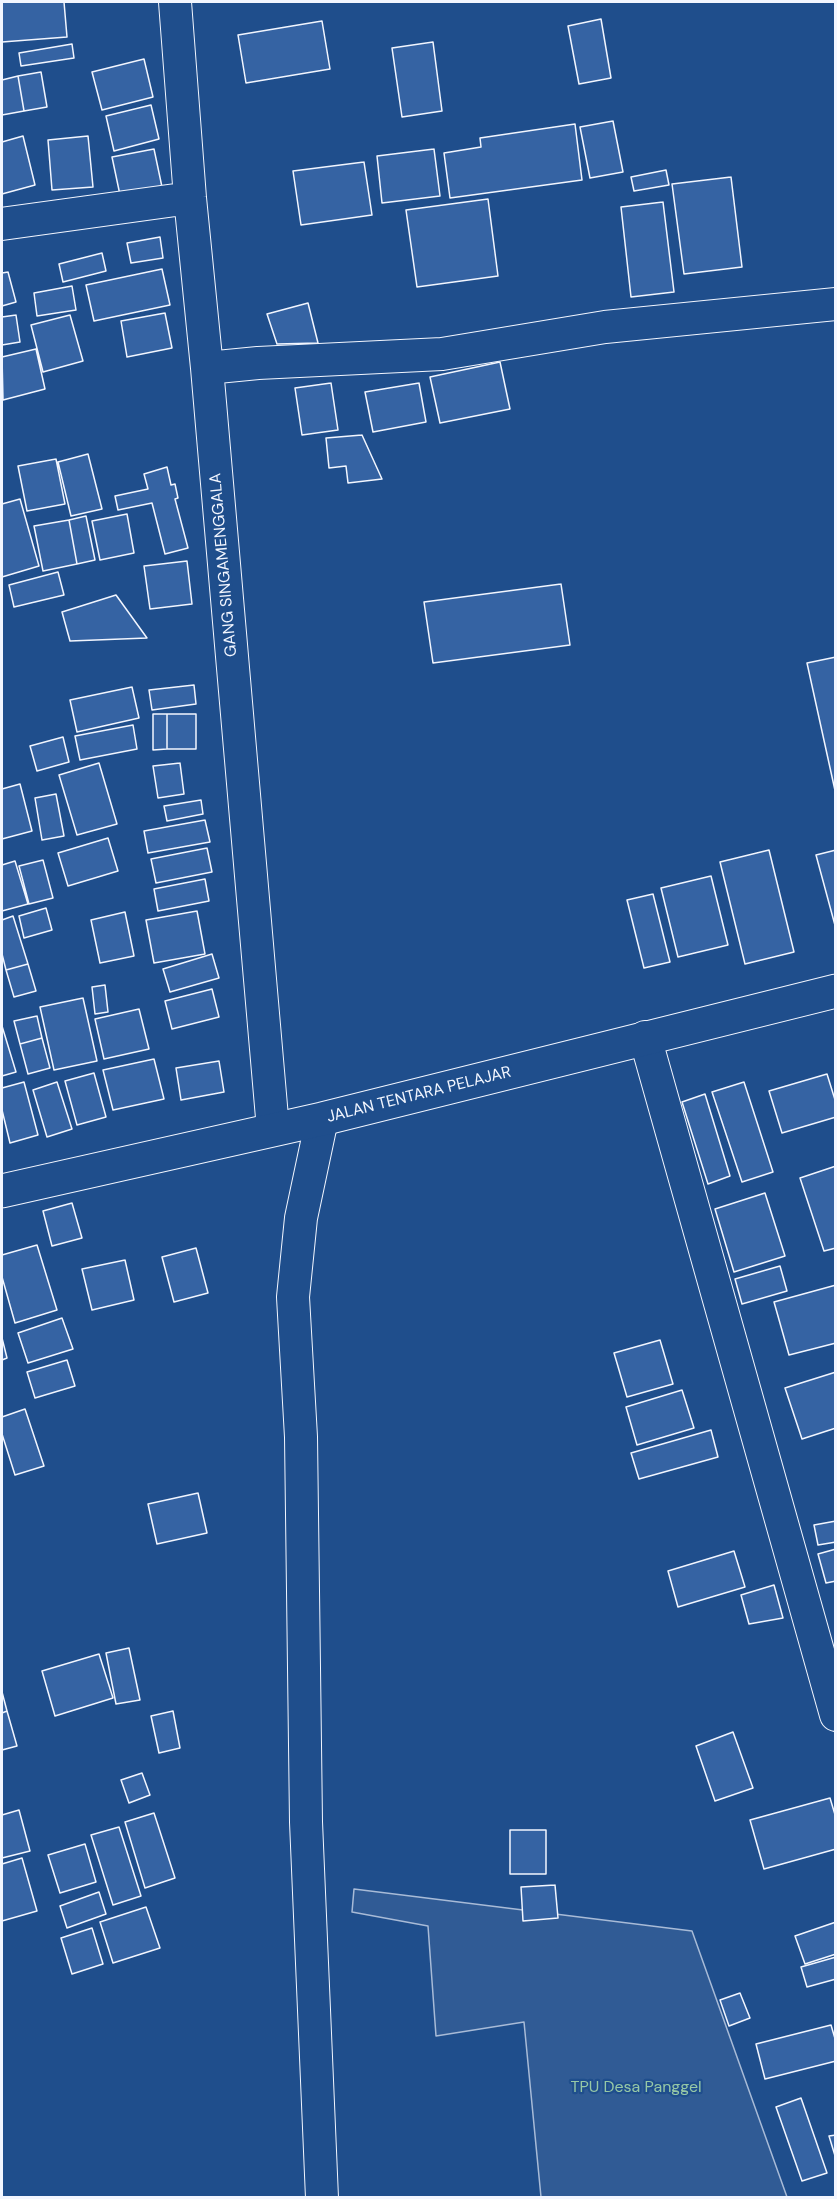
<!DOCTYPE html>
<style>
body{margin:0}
#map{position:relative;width:837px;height:2199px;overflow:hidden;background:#1f4e8c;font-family:"DM Sans",sans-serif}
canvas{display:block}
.frame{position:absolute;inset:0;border:3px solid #f2f6ff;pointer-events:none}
</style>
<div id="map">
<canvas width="837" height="2199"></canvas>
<div class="frame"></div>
</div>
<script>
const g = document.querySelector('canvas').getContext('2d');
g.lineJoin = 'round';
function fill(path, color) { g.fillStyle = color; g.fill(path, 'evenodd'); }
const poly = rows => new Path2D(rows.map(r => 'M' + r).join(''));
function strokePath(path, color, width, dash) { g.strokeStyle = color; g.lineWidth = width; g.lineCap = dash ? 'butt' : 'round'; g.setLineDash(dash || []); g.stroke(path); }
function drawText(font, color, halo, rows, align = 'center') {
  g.font = font + ' "DM Sans",sans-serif'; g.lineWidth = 4.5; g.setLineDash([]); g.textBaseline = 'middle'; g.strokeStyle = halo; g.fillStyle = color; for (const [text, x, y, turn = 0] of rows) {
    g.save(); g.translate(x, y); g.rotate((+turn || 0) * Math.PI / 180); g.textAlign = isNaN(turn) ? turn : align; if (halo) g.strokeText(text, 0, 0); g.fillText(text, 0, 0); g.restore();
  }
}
const green = poly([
 [354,1889,692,1931,787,2197,541,2197,524,2022,436,2036,428,1926,352,1912,354,1889]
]);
fill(green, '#305b95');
strokePath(green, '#a8bbd7', 1.5);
const building = poly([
 [2,2,64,2,67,37,2,42,2,2],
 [601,19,611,78,579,84,568,26,601,19],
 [322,21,330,69,246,83,238,35,322,21],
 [433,42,442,111,402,117,392,48,433,42],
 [72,44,74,58,21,66,19,53,72,44],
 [144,59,153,97,102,110,92,72,144,59],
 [41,72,47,107,24,111,18,76,41,72],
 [18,76,24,111,2,115,2,80,18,76],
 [151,105,159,139,114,151,106,116,151,105],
 [613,121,623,172,590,178,580,127,613,121],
 [575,124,582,180,450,198,444,153,481,147,480,138,575,124],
 [23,136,35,185,2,194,2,142,23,136],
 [88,136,93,187,52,190,48,140,88,136],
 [154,149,162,187,120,195,112,157,154,149],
 [434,149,440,196,382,203,377,156,434,149],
 [364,162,372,215,301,225,293,171,364,162],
 [666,170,669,185,634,191,631,177,666,170],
 [731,177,742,267,684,274,672,184,731,177],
 [488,199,498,276,417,287,406,210,488,199],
 [663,202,674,292,631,297,621,207,663,202],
 [160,237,163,258,131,263,127,243,160,237],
 [102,253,106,271,63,282,59,264,102,253],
 [162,269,170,305,94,321,86,285,162,269],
 [8,272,16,302,2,306,2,273,8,272],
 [72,286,76,310,37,316,34,293,72,286],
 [308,303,318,343,277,344,267,314,308,303],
 [165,313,172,348,127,357,121,321,165,313],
 [16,315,20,342,2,345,2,317,16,315],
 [70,315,83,361,43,372,31,325,70,315],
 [36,349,45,389,3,400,2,357,36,349],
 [500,362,510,409,440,423,430,377,500,362],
 [331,383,338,430,302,435,295,388,331,383],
 [419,383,426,422,373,432,365,392,419,383],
 [362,435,382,479,348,483,346,466,329,468,326,438,362,435],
 [88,454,102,509,71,516,58,462,88,454],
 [56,459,65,504,27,511,18,466,56,459],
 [167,467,171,485,175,484,178,498,175,499,188,548,165,554,152,503,118,510,115,496,148,489,144,474,167,467],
 [20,499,39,566,2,577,2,504,20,499],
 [127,514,134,553,100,560,92,521,127,514],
 [86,516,95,560,77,564,69,520,86,516],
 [69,520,77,564,43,571,34,526,69,520],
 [187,561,192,604,150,609,144,566,187,561],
 [58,572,64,595,14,607,9,585,58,572],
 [561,584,570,645,433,663,424,602,561,584],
 [116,595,147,638,70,641,62,612,116,595],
 [836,657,836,795,807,663,836,657],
 [194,685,196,704,152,710,149,690,194,685],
 [132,687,139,718,77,732,70,700,132,687],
 [153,714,167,714,167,749,153,750,153,714],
 [167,714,196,714,196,749,167,749,167,714],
 [133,725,137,749,80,760,75,736,133,725],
 [63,737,69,762,37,771,30,746,63,737],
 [99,763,117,824,77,835,59,775,99,763],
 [180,763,184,794,158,798,153,766,180,763],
 [20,784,32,831,2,839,2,789,20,784],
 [56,794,64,836,42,840,35,798,56,794],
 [201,800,203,814,167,821,164,806,201,800],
 [205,820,210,842,148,853,144,831,205,820],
 [108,838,118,871,68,886,58,853,108,838],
 [207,848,212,872,156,883,151,859,207,848],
 [769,850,794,952,745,964,720,862,769,850],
 [836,850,836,929,816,855,836,850],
 [43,860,53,898,29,904,19,866,43,860],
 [15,861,28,904,2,911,2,865,15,861],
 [711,876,728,945,678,957,661,888,711,876],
 [205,879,209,901,158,911,154,889,205,879],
 [653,894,670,962,644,968,627,900,653,894],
 [46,908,52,930,24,938,19,916,46,908],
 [197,911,205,954,154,963,146,920,197,911],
 [125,912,134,956,100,963,91,920,125,912],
 [13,916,28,964,6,970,2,954,2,920,13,916],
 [212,954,219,978,170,992,163,969,212,954],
 [28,964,36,991,14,997,6,970,28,964],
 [105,985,108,1012,95,1014,92,987,105,985],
 [212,989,219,1017,172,1029,165,1001,212,989],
 [83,998,97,1061,54,1070,40,1007,83,998],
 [139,1009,149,1049,104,1059,95,1019,139,1009],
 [37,1016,42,1038,20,1044,14,1021,37,1016],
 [2,1026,16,1072,2,1076,2,1026],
 [42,1038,50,1068,28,1074,20,1044,42,1038],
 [154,1059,164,1099,113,1110,103,1070,154,1059],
 [219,1061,224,1092,181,1100,176,1068,219,1061],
 [94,1073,106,1117,77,1125,65,1081,94,1073],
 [827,1074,836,1103,836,1117,782,1133,769,1091,827,1074],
 [24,1082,38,1135,10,1143,2,1110,2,1088,24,1082],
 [57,1082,72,1129,47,1137,33,1090,57,1082],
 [744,1082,773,1172,742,1182,712,1092,744,1082],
 [705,1094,730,1176,708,1184,682,1102,705,1094],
 [836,1166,836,1248,824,1251,800,1178,836,1166],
 [765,1193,785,1256,734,1272,715,1209,765,1193],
 [72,1203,82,1238,52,1246,43,1211,72,1203],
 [37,1245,57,1310,15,1323,2,1277,2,1255,37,1245],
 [196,1248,208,1293,174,1302,162,1257,196,1248],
 [125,1260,134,1300,92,1310,82,1269,125,1260],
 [780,1266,787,1291,742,1304,735,1279,780,1266],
 [836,1285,836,1343,789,1355,774,1302,836,1285],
 [62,1318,73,1349,28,1363,18,1333,62,1318],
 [2,1338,7,1358,2,1360,2,1338],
 [660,1340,673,1384,627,1397,614,1353,660,1340],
 [67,1360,75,1386,35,1398,27,1372,67,1360],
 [836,1372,836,1428,802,1439,785,1388,836,1372],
 [682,1390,694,1428,637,1445,626,1407,682,1390],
 [25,1409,44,1466,15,1475,2,1434,2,1417,25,1409],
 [711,1430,718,1457,639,1479,631,1453,711,1430],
 [198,1493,207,1533,157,1544,148,1504,198,1493],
 [836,1521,836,1542,818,1545,814,1525,836,1521],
 [836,1549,836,1581,826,1583,818,1554,836,1549],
 [734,1551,745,1587,678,1607,668,1571,734,1551],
 [774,1585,783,1618,749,1624,741,1595,774,1585],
 [129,1648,140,1700,116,1704,106,1653,129,1648],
 [99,1654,113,1698,55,1716,42,1671,99,1654],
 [2,1692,7,1711,2,1713,2,1692],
 [7,1711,17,1746,2,1750,2,1713,7,1711],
 [173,1711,180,1748,159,1753,151,1716,173,1711],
 [733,1732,753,1788,715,1801,696,1746,733,1732],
 [142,1773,150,1795,129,1803,121,1780,142,1773],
 [830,1798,836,1818,836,1849,764,1869,750,1820,830,1798],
 [19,1810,30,1851,2,1858,2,1815,19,1810],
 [154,1813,175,1878,145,1888,125,1822,154,1813],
 [119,1827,141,1896,113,1905,91,1835,119,1827],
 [510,1830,546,1830,546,1874,510,1874,510,1830],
 [85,1844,96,1882,60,1893,48,1855,85,1844],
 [22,1858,37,1911,2,1921,2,1864,22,1858],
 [555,1885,558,1918,523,1921,521,1887,555,1885],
 [99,1892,106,1914,67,1928,60,1906,99,1892],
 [146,1907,160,1948,113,1963,100,1922,146,1907],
 [836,1922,836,1954,805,1964,795,1936,836,1922],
 [92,1928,103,1964,72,1974,61,1938,92,1928],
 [836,1957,836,1979,807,1987,801,1967,836,1957],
 [740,1993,750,2018,729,2026,720,2000,740,1993],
 [831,2025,836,2042,836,2061,765,2079,756,2044,831,2025],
 [801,2098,827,2173,802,2181,776,2107,801,2098],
 [836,2135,836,2159,829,2136,836,2135]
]);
fill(building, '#3563a3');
strokePath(building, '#f2f6ff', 1.5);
const minor = poly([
 [175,2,190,198,207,368,273,1129],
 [2,224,190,198],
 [207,368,258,363,442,354,605,327,836,304],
 [645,1037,836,1715],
 [322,1119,301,1218,293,1297,301,1437,306,1822,322,2198]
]);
const secondary = poly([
 [2,1191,322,1119,836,991]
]);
strokePath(minor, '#f2f6ff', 34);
strokePath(secondary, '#f2f6ff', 35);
strokePath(minor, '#1f4e8c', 32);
strokePath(secondary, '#1f4e8c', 33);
drawText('16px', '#f2f6ff', '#1f4e8c', [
 ["GANG SINGAMENGGALA",224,565,-95],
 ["JALAN TENTARA PELAJAR",419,1095,-14]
]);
drawText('16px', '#97c8a6', '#1f4e8c', [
 ["TPU Desa Panggel",636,2088]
]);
</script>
